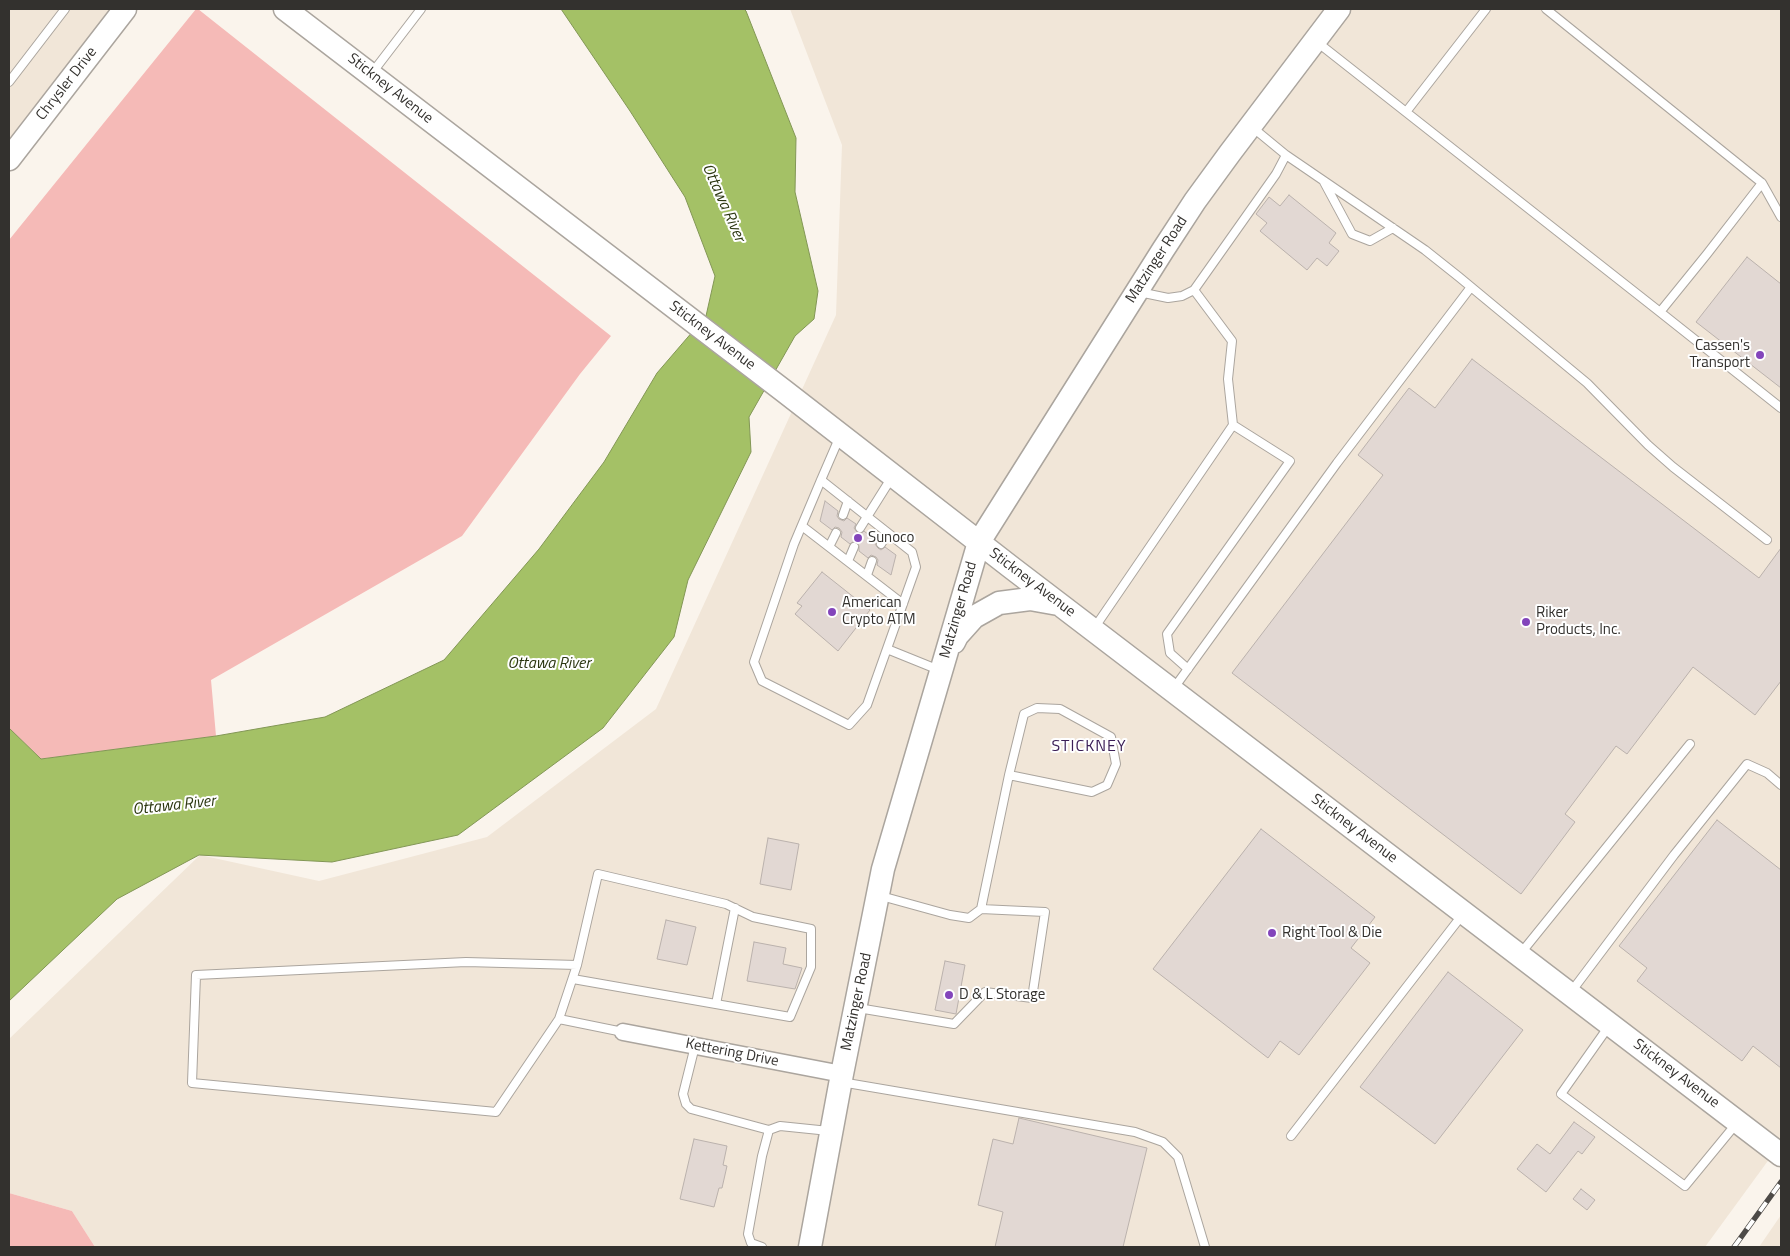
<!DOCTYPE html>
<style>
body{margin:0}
#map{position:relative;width:1790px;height:1256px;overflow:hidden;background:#faf4ec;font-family:"Titillium Web",sans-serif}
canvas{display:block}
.frame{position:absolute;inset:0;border:10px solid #33312e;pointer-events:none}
</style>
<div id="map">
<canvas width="1790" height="1256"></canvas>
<div class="frame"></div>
</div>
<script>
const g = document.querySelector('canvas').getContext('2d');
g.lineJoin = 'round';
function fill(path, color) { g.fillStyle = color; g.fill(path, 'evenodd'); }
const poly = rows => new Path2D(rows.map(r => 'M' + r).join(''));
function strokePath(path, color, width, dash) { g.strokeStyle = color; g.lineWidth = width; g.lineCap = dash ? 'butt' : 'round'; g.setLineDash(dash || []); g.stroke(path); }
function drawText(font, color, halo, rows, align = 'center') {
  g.font = font + ' "Titillium Web",sans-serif'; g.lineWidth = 4; g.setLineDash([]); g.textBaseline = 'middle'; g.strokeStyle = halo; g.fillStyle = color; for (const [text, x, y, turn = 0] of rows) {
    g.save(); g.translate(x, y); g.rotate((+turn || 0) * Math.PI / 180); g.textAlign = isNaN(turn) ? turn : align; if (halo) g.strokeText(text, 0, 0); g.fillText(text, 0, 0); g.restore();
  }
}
fill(poly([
 [9,9,125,9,9,159],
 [790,9,1781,9,1781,1143,1705,1247,95,1247,72,1211,9,1193,9,1039,200,855,319,881,487,837,656,709,836,315,842,145],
 [1781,1215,1781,1247,1759,1247]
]), '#f1e6d8');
fill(poly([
 [196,9,198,9,611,336,580,374,462,536,211,680,216,736,41,759,9,728,9,240],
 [9,1193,72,1211,95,1247,9,1247]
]), '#f5bab7');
const water = poly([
 [561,9,744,9,746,11,796,138,795,192,818,291,814,319,795,336,749,417,751,452,688,580,674,637,603,728,458,835,332,862,199,855,117,899,9,1001,9,728,41,759,216,736,325,717,444,660,539,549,604,462,657,373,706,316,715,276,685,197,630,111,561,9]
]);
fill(water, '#a4c166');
strokePath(water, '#829655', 1);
const building = poly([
 [1289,195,1336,233,1329,243,1339,251,1327,266,1317,258,1307,270,1260,231,1267,223,1256,214,1269,197,1280,206,1289,195],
 [1747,257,1781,284,1781,388,1696,322,1747,257],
 [1472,359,1759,578,1781,548,1781,681,1755,715,1693,667,1627,754,1616,746,1565,814,1575,822,1521,894,1232,673,1383,475,1358,455,1409,388,1435,408,1472,359],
 [825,501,838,511,837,516,839,519,844,521,847,518,856,524,854,528,857,532,860,534,864,531,876,541,875,544,878,548,881,550,885,547,896,555,891,575,877,565,878,560,876,557,871,555,868,558,859,551,859,546,857,542,853,542,850,544,841,537,842,532,839,528,835,527,832,530,820,521,825,501],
 [822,572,870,610,838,651,795,614,802,606,797,603,822,572],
 [1717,820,1781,870,1781,1068,1753,1046,1742,1061,1637,981,1647,968,1619,946,1717,820],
 [1261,829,1375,917,1351,948,1370,963,1299,1055,1280,1041,1268,1058,1153,969,1261,829],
 [768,838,799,844,791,890,760,884,768,838],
 [666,920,696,927,687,965,657,959,666,920],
 [754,942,786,948,783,964,802,968,795,989,747,981,754,942],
 [945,961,965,965,956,1014,935,1010,945,961],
 [1448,972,1523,1030,1435,1144,1360,1087,1448,972],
 [1019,1118,1147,1148,1123,1247,995,1247,1003,1212,978,1205,993,1139,1013,1144,1019,1118],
 [1574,1122,1595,1137,1582,1154,1578,1151,1546,1192,1517,1169,1537,1144,1550,1154,1574,1122],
 [694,1139,727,1146,723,1165,727,1166,722,1188,719,1188,714,1207,680,1199,694,1139],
 [1581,1189,1595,1200,1587,1210,1573,1199,1581,1189]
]);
fill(building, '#e2d8d3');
strokePath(building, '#bbb2ad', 1);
const lane = poly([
 [1317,42,1660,312,1707,254,1762,183,1546,9],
 [372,73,421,9],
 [9,82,65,9],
 [1406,112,1486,9],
 [1252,127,1286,155,1425,250,1459,277,1587,383,1648,445,1673,467,1767,540],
 [1324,182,1352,234,1370,241,1393,228],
 [1762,183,1781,217],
 [1139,292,1168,298,1182,296,1194,290,1276,174,1286,155],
 [1660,312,1781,408],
 [821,480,912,552,916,567,867,705,849,725,762,681,754,662,794,544,821,480,840,436],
 [843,515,848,501],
 [802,526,903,604],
 [860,528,892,477],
 [881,544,888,533],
 [829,547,836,533],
 [848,561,854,547],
 [867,575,872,561],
 [1095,627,1233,425,1228,379,1232,341,1194,290],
 [887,649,939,670],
 [1188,669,1170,653,1167,634,1290,461,1233,425],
 [1174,688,1337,463,1471,287],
 [981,909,1009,775,1024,714,1037,708,1060,709,1111,737,1116,764,1107,785,1092,792,1009,775],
 [1521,953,1690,744],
 [577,965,466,962,196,975,192,1083,496,1112,559,1019,623,1032],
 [1571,992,1674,855,1747,764,1767,773,1781,785],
 [716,1004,735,908],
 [858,1008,954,1024,985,992,1032,998,1045,912,981,909,969,918,950,915,881,896],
 [559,1019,577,965,598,874,726,904,753,917,811,929,811,967,790,1017,573,979],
 [1609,1026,1561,1094,1685,1186,1736,1124],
 [695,1046,683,1094,686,1104,691,1109,769,1130],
 [841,1082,1135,1132,1163,1142,1178,1157,1205,1247],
 [1291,1136,1463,914],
 [762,1247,751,1243,748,1234,762,1156,769,1130,780,1126,829,1131]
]);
const street = poly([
 [623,1032,842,1074]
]);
const secondary = poly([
 [285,9,784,391,1012,568,1781,1155],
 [9,159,125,9],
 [954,642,957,636,974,617,999,603,1030,599,1058,604],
 [810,1247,842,1074,883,869,979,542,1163,250,1195,201,1230,153,1339,9]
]);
strokePath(lane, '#aba59e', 10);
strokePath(street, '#aba59e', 19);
strokePath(secondary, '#aba59e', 25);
strokePath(lane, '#fff', 8);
strokePath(street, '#fff', 16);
strokePath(secondary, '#fff', 22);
const rail = poly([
 [1734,1247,1781,1182]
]);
strokePath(rail, '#4d4a47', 5.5);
strokePath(rail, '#fff', 4, [11]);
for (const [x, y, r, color] of [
 [1760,355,5,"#8345bb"],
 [858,538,5,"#8345bb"],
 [832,612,5,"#8345bb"],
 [1526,622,5,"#8345bb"],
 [1272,933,5,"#8345bb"],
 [949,995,5,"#8345bb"]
]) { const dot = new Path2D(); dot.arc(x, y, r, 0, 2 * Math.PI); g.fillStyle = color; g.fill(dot); strokePath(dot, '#fff', 2); }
drawText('15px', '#33312e', '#fff', [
 ["Chrysler Drive",67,84,-52],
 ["Stickney Avenue",390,89,38],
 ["Matzinger Road",1157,260,-57],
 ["Stickney Avenue",712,336,37],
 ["Stickney Avenue",1032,583,37],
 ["Matzinger Road",959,610,-74],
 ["Stickney Avenue",1354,829,37],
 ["Matzinger Road",857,1002,-78],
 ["Kettering Drive",732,1053,11],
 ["Stickney Avenue",1676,1074,37]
]);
drawText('15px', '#33312e', '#fff', [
 ["Cassen's",1750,346,"right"],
 ["Transport",1750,363,"right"],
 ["Sunoco",868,538],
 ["American",842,603],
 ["Crypto ATM",842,620],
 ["Riker",1536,613],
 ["Products, Inc.",1536,630],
 ["Right Tool & Die",1282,933],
 ["D & L Storage",959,995]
], 'left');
drawText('italic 16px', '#2c3711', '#fff', [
 ["Ottawa River",723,203,66],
 ["Ottawa River",549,664],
 ["Ottawa River",174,806,-6]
]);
g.letterSpacing = '1px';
drawText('16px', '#3b1e56', '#fff', [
 ["STICKNEY",1089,747]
]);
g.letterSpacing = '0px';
</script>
